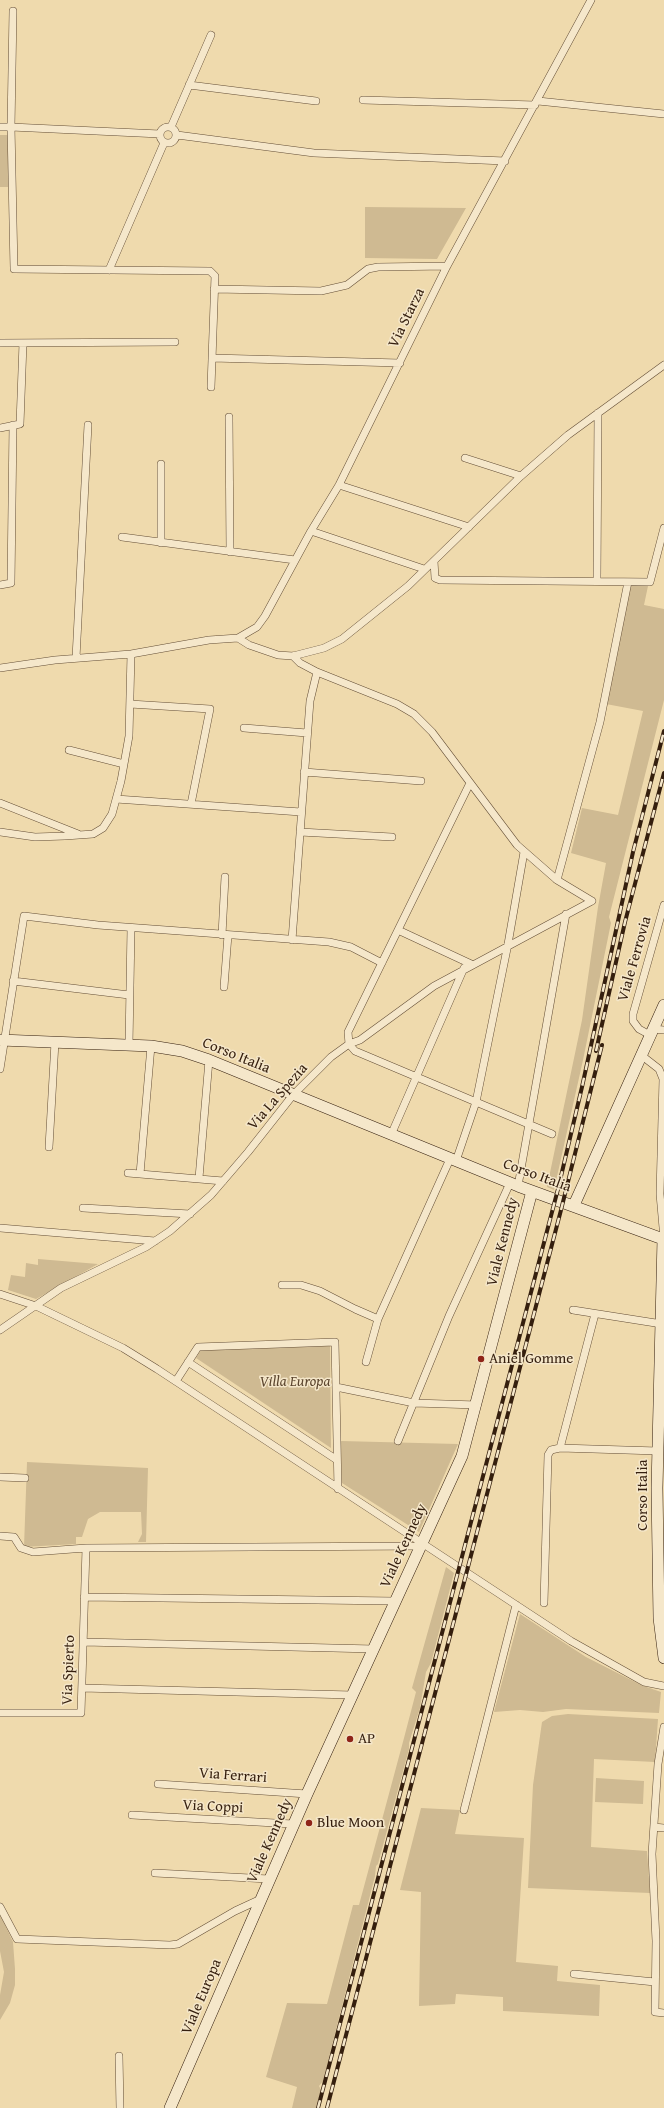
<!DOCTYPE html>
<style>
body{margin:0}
canvas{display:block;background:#efdaad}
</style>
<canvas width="664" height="2108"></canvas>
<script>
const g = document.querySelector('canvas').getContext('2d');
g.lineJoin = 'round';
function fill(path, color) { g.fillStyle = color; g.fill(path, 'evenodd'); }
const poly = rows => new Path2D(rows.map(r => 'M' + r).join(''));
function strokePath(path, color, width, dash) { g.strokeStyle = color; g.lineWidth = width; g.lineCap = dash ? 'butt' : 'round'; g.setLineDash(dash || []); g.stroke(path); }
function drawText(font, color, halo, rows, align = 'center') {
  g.font = font + ' "Gentium Book Plus",serif'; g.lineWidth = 3; g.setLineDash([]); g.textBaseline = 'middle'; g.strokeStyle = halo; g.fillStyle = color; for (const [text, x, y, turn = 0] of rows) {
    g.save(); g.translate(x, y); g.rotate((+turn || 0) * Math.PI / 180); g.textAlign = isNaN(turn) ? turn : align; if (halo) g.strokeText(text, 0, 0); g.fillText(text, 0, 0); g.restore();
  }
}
fill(poly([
 [0,135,8,135,8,187,0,187],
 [365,207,466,208,437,259,365,258],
 [630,586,648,586,644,605,664,609,664,700,609,917,611,923,583,1060,554,1190,547,1187,582,1020,598,907,606,863,571,853,582,808,618,815,643,711,606,704],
 [38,1259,98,1264,36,1299,8,1290,11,1275,25,1277,26,1263,38,1265],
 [330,1345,331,1448,196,1358,201,1350],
 [341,1441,458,1444,419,1532,342,1483],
 [27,1462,148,1468,146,1542,138,1542,142,1534,141,1512,100,1512,88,1519,82,1537,76,1537,76,1544,24,1547],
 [446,1567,454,1573,431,1663,426,1672,420,1708,409,1743,409,1749,378,1864,376,1866,375,1876,323,2081,319,2086,321,2090,316,2108,292,2108,297,2087,266,2077,287,2003,327,2004,353,1905,359,1905,404,1738,416,1692,412,1688],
 [520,1614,586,1657,641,1685,661,1692,659,1713,566,1709,543,1712,520,1710,494,1712],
 [568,1714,658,1719,655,1762,594,1759,591,1847,647,1851,650,1893,528,1888,533,1785,542,1722,552,1716],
 [596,1778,644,1781,643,1804,595,1802],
 [421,1808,460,1810,455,1834,524,1838,516,1962,558,1966,557,1981,600,1985,599,2016,503,2011,503,1997,456,1994,455,2004,419,2006,421,1892,400,1890],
 [0,1914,13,1942,15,1969,15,1985,10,2003,0,2020,0,1995,4,1972,0,1951]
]), '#cfba92');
const street = poly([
 [13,11,11,127,160,134],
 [189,85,316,101],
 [363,100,535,105],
 [538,101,664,114],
 '160 135a8 8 0 1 1 16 0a8 8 0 1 1-16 0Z',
 [0,127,11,127,14,269,210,271,215,276,211,387],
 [171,127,211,35],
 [177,135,314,153,505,161],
 [109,270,164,143],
 [214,289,321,291,347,285,368,269,378,267,447,266],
 [0,343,175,342],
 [212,358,400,363],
 [229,417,230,552],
 [0,428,20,424,23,343],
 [465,458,521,476],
 [339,485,469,527],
 [311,531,424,569],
 [122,537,295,560],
 [161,543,161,464],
 [434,561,435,578,440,580,650,582,664,528],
 [597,580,598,413],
 [0,585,11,583,13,425],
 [238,638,257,627,265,616,311,531,339,485,447,266,591,0],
 [293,656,300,663,317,672,397,704,414,714,432,732,517,845,557,880,592,901],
 [76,658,88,425],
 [0,668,55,660,131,654,209,640,238,638,249,645,278,655,293,656,324,648,342,639,408,586,521,476,568,435,664,365],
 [130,704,210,709,191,804],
 [244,728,307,733],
 [69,750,124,764],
 [304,772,421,781],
 [470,783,348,1032,349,1044,355,1051,552,1134],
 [116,799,301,812],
 [0,803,78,834],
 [0,832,35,837,65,836,93,834,103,828,112,814,121,781,129,736,131,654],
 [300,832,392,837],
 [557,880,600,722,628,582],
 [398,930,471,964],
 [222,935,225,877],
 [292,940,310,701,317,672],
 [13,981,129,995],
 [224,987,228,935],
 [653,1029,664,1030],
 [650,1035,639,1029,633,1021,633,1014,664,905],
 [129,1045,131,928],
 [641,1055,659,1069,663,1079,660,1194,664,1239],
 [0,1069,24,916,98,925,329,942,351,947,382,963],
 [391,1135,464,968],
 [49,1147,55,1042],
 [456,1161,476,1102,508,944,524,852],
 [128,1173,223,1181],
 [140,1174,151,1046],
 [199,1178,209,1060],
 [518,1186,566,914],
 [83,1208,190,1214],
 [0,1228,155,1241],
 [282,1285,301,1285,320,1291,355,1309,378,1319],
 [0,1294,36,1306,123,1348,157,1369,571,1641,644,1682,664,1686],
 [573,1310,662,1324],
 [0,1330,61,1288,146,1247,170,1231,211,1195,248,1152,293,1095,331,1057,349,1044,360,1040,434,986,592,901],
 [188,1362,337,1460],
 [366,1362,378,1319,450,1159],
 [176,1381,198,1347,335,1342,338,1489],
 [336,1387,414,1403,477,1405],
 [398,1441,449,1316,510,1183],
 [560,1448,595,1314],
 [0,1477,25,1478],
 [0,1536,14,1537,21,1548,33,1552,86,1548,420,1546],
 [84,1597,395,1601],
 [544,1603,548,1455,551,1450,560,1448,658,1451],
 [84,1642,374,1649],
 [82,1688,352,1695],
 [0,1713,81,1713,86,1548],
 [664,1727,658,1764,652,1854,656,1941,655,2012,664,2013],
 [158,1784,307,1794],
 [464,1810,516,1605],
 [132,1815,293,1824],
 [654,1827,664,1828],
 [155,1873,269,1879],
 [0,1907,17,1939,170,1945,178,1944,235,1911,261,1899],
 [574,1974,655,1982],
 [119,2056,120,2108]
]);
const secondary = poly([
 [0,1040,151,1046,182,1051,209,1060,518,1186,663,1239,657,1488,659,1618,664,1658],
 [574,1205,664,1005],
 [170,2108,307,1794,462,1456,532,1191]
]);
strokePath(street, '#644e36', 8);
strokePath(secondary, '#351f0e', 12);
strokePath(street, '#f5e7ca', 7);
strokePath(secondary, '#f5e7ca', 11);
const rail = poly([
 [596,1051,625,922,664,773],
 [318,2108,558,1189,582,1087,633,852,664,731],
 [327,2108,561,1210,602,1045]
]);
strokePath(rail, '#351f0e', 4);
strokePath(rail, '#f5e7ca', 2.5, [8]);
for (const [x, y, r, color] of [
 [481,1359,4,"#8f2418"],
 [350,1739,4,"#8f2418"],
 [309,1823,4,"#8f2418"]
]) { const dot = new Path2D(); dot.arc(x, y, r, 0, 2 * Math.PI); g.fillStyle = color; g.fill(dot); strokePath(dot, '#f5e7ca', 1.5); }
drawText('15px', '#351f0e', '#f5e7ca', [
 ["Via Starza",407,318,-64],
 ["Viale Ferrovia",635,959,-74],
 ["Corso Italia",236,1056,22],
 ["Via La Spezia",278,1097,-49],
 ["Corso Italia",537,1176,20],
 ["Viale Kennedy",503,1242,-76],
 ["Corso Italia",643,1495,-90],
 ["Viale Kennedy",404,1546,-65],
 ["Via Spierto",69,1670,-88],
 ["Via Ferrari",233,1776,4],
 ["Via Coppi",213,1807,3],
 ["Viale Kennedy",270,1841,-66],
 ["Viale Europa",202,1997,-67]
]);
drawText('15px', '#351f0e', '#f5e7ca', [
 ["Aniel Gomme",489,1359],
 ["AP",358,1739],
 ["Blue Moon",317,1823]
], 'left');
drawText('italic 15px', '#5c462f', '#f5e7ca', [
 ["Villa Europa",295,1382]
]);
</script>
